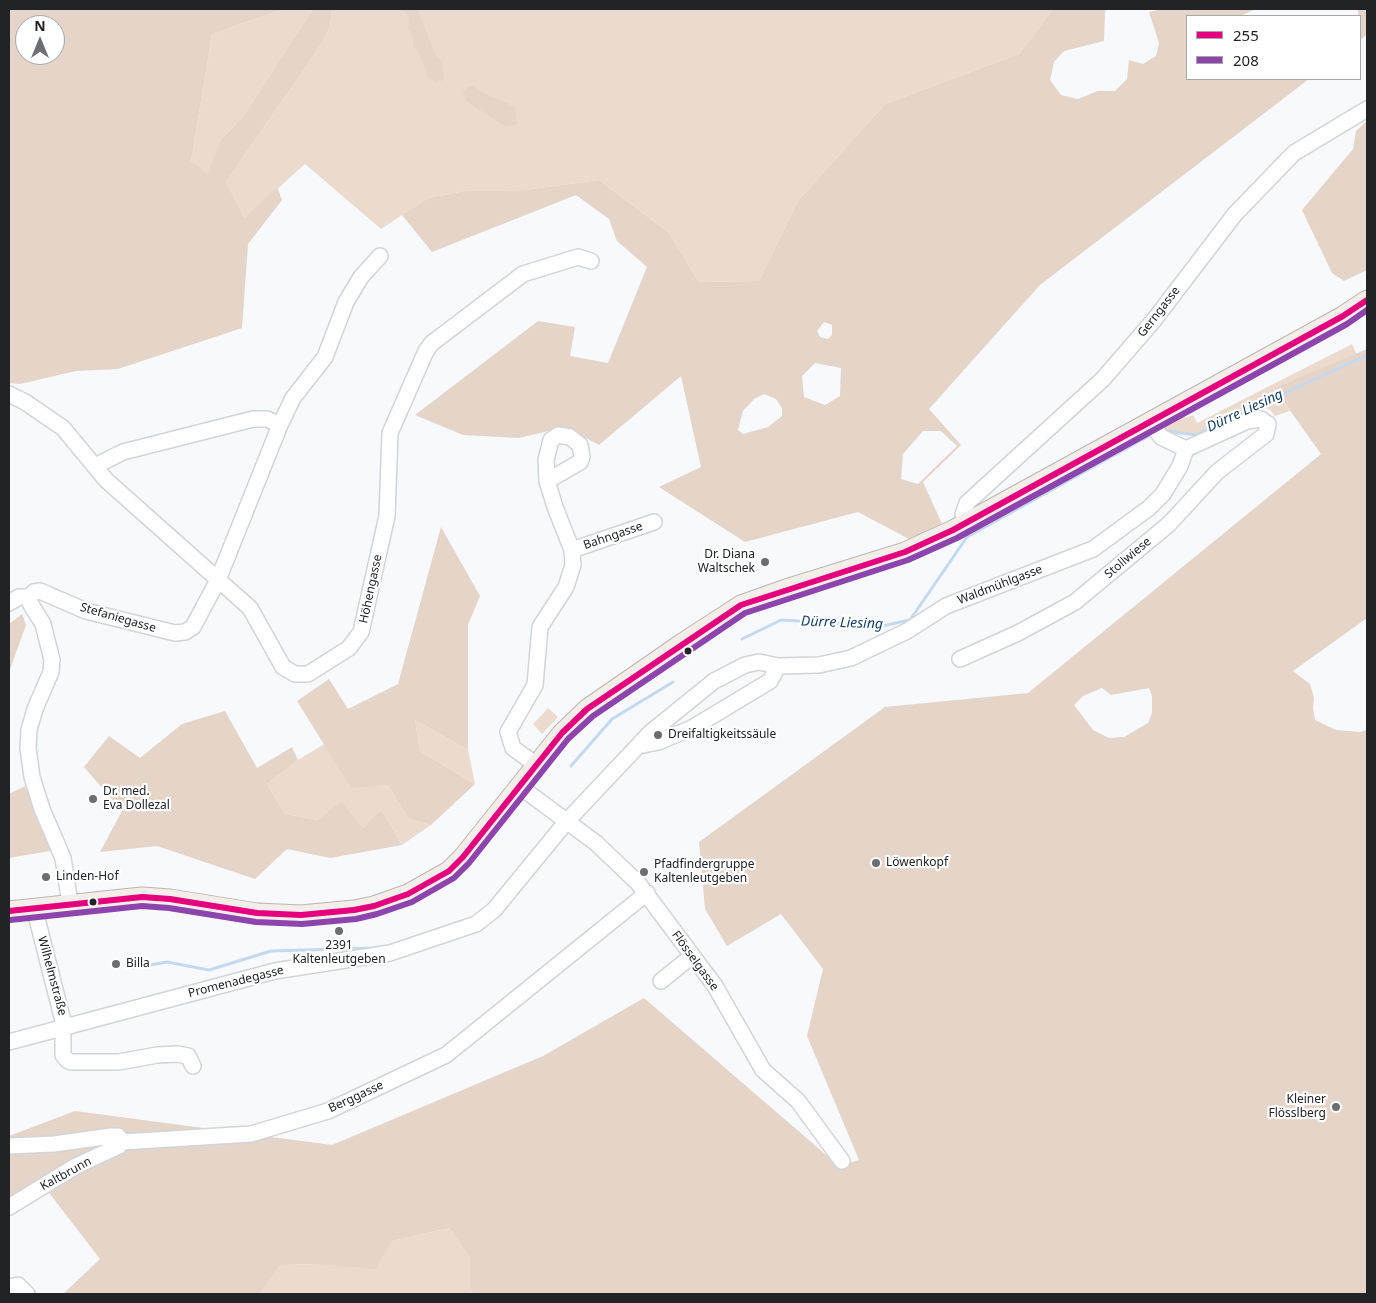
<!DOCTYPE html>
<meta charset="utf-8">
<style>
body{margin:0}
#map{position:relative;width:1376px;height:1303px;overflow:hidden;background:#f7f9fc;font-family:"Noto Sans",sans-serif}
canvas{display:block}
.frame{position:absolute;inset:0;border:10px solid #212326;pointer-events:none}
.legend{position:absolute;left:1186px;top:15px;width:175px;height:65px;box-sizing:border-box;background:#fff;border:1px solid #a6a7a8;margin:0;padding:6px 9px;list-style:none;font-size:15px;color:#212326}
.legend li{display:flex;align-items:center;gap:10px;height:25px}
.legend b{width:25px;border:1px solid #a6a7a8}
.north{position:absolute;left:15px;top:15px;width:50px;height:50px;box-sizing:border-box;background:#fff;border:1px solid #a6a7a8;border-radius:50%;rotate:0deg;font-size:14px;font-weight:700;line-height:20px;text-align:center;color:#212326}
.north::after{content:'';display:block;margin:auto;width:18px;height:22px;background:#6c6e71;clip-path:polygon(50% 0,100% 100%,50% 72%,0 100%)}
</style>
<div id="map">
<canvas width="1376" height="1303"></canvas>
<div class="frame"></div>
<ul class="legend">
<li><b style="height:6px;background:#e5007d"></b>255</li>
<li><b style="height:6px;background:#8e44ad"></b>208</li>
</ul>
<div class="north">N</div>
</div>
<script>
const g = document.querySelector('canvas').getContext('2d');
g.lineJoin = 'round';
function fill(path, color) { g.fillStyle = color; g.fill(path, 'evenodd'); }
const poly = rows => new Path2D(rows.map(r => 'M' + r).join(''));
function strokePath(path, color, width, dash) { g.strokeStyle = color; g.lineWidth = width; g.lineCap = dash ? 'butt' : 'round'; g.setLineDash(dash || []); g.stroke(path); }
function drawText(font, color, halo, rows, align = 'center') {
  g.font = font + ' "Noto Sans",sans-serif'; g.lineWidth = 4.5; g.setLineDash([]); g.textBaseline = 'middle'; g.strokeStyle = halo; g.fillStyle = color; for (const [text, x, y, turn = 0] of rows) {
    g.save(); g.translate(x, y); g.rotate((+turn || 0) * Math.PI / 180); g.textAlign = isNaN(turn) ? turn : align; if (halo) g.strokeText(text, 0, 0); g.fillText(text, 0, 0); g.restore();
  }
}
fill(poly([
 [292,9,313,9,244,115,220,141,207,175,191,161,212,34,278,11],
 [332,9,1053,9,1019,54,885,104,798,201,759,281,699,282,669,233,599,180,525,190,465,191,428,198,381,229,305,164,245,218,226,182,320,46,330,27],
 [1352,344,1357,355,1274,388,1290,411,1275,416,1270,410,1260,406,1200,435,1163,434,1157,425,1182,411,1185,418,1193,415,1197,423],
 [548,708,558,717,542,734,533,724],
 [415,720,468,750,475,784,420,751],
 [324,744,351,787,388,785,409,819,431,825,402,845,381,809,363,828,285,814,267,784,298,760],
 [449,1228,470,1258,470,1288,473,1294,260,1294,278,1265,318,1264,392,1241]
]), '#ebdbce');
fill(poly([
 [9,9,292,9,278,11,212,34,191,161,207,174,220,141,244,115,313,9,332,9,330,27,320,46,226,182,245,218,277,187,282,200,248,244,242,328,118,369,76,371,20,384,9,383],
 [25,25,55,25,55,55,25,55],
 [398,9,417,9,436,56,442,61,444,78,441,81,435,82,427,76,420,55,413,46,413,37,408,29,409,16,404,11],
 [1053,9,1108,9,1105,11,1104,41,1064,51,1054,62,1050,80,1061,95,1078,99,1098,91,1115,91,1127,79,1129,60,1143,64,1156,56,1159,43,1149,12,1162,9,1256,9,1240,16,1187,16,1187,79,1309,79,1040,285,929,409,961,445,923,482,943,526,909,539,858,512,745,542,659,487,701,467,681,376,599,445,565,427,519,438,463,435,415,415,538,321,575,327,570,356,608,363,647,267,617,241,609,219,576,195,432,252,402,215,428,198,465,191,525,190,599,180,669,233,699,282,759,281,798,201,885,104,1019,54],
 [824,322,832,325,832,335,828,339,820,337,817,331],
 [815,363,841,368,840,396,825,405,804,397,802,376],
 [764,394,776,399,782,408,782,416,768,427,743,434,738,430,743,411,754,399],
 [923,431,941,431,957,446,918,484,901,479,903,454],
 [1358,9,1367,9,1367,34,1360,40],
 [472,86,484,93,515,107,517,124,506,127,466,101,463,94,467,88],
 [1367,121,1367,270,1344,281,1332,273,1302,210,1353,149,1356,131],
 [1367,349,1367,618,1293,671,1310,684,1314,698,1313,708,1315,720,1336,730,1360,732,1367,730,1367,1294,473,1294,470,1288,470,1258,449,1228,392,1241,375,1269,318,1264,279,1265,260,1294,63,1294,100,1259,40,1181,9,1202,9,1136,75,1111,332,1145,543,1056,644,998,839,1166,859,1160,807,1036,823,969,781,914,727,946,705,909,699,842,885,707,1028,693,1321,454,1274,388],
 [1102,688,1111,695,1149,688,1152,696,1152,713,1148,723,1124,737,1109,738,1093,730,1074,705,1083,696],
 [441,527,480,596,468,625,468,750,415,720,420,751,475,784,431,825,409,819,388,785,351,788,297,701,329,679,348,709,398,684],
 [22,614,26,625,9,672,9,624],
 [225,711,257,768,292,747,298,760,267,784,285,814,318,820,341,802,363,828,381,809,402,845,330,858,287,849,255,879,157,846,100,852,122,811,84,767,109,736,140,758,182,724],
 [25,786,56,850,9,858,9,794]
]), '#e5d4c8');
strokePath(poly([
 [1162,430,1195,435,1367,355],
 [742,639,781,620,882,626,910,620,967,537,1154,433],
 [571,766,612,719,673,682],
 [133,968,167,962,209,970,271,951,376,948]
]), '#c5d9ee', 3);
const minor = poly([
 [9,394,25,402,63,428,106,480,250,608,283,667,295,674,308,674,349,648,361,632,387,516,390,433,426,351,432,343,523,274,578,257,591,261],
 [1150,421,1161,437,1186,449],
 [95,466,123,452,253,419,267,419,280,425],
 [967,524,963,514,967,503,1103,379,1154,320,1235,214,1294,153,1367,109],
 [572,550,654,522],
 [9,603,19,597,30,597],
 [638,746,658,742,692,728,770,681,778,666],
 [535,764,513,748,508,732,535,685,540,627,566,587,573,565,572,550,555,507,547,481,580,462,582,457,580,445,570,437,558,435,551,440,546,460,547,481],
 [519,786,596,843,638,883,715,986,763,1070,798,1101,842,1161],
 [70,903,63,858,42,809,32,777,28,748,29,730,35,709,51,672,52,660,43,624,30,603,30,596,34,592,40,591,86,611,175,633,185,632,193,627,218,580,280,425,293,398,325,357,346,302,361,277,380,256],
 [34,907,63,1021,63,1055,67,1060,71,1062,119,1062,157,1055,177,1054,188,1056,193,1066],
 [661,981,692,956],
 [9,1042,275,971,390,953,476,924,494,910,567,821,651,732,714,681,745,665,759,662,778,666,819,665,851,658,907,631,946,606,1093,549,1149,508,1163,494,1180,466,1186,449,1247,421,1261,419,1268,424,1266,434,1217,472,1169,524,1075,602,1018,633,960,659],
 [9,1146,54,1144,111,1136,118,1136,122,1142,251,1134,328,1111,446,1055,647,893],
 [9,1207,76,1166,119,1146,122,1142],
 [9,1287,18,1285,27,1294]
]);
const major = poly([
 [9,911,142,897,170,899,257,913,301,915,354,910,374,906,408,894,449,871,463,857,562,733,587,709,684,642,741,605,792,587,905,552,953,530,1343,316,1367,300]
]);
strokePath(minor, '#d2d4d7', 18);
strokePath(major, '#bdb5b0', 21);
strokePath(minor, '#fefeff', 15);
strokePath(major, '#f3eeea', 19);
strokePath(poly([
 [9,911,142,897,170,899,257,913,301,915,354,910,374,906,408,894,449,871,463,857,562,733,587,709,741,605,905,552,953,530,1343,316,1367,300]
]), '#e5007d', 6);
strokePath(poly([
 [10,920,142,906,169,908,256,922,302,924,356,919,377,914,412,902,454,878,469,863,568,739,593,716,745,613,908,560,957,538,1347,324,1367,310]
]), '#8e44ad', 6);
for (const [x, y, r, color] of [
 [765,562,5,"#6c6e71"],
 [688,651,4.5,"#212326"],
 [658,735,5,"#6c6e71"],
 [93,799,5,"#6c6e71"],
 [876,863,5,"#6c6e71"],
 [644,872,5,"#6c6e71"],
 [46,877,5,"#6c6e71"],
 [93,902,4.5,"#212326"],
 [339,931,5,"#6c6e71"],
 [116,964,5,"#6c6e71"],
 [1336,1107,5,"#6c6e71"]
]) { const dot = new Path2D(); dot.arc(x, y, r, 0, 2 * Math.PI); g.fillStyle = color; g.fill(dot); strokePath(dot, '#fff', 2); }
drawText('12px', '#212326', '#fff', [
 ["Gerngasse",1159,312,-52],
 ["Bahngasse",613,536,-19],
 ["Stollwiese",1128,558,-40],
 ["Waldmühlgasse",1000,585,-21],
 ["Höhengasse",371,589,-78],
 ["Stefaniegasse",118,618,16],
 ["Flösselgasse",695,961,54],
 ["Wilhelmstraße",52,976,75],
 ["Promenadegasse",236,982,-14],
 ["Berggasse",356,1097,-25],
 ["Kaltbrunn",66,1174,-29]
]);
drawText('12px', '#212326', '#fff', [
 ["Dr. Diana",755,555,"right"],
 ["Waltschek",755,569,"right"],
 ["Dreifaltigkeitssäule",668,735],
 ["Dr. med.",103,792],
 ["Eva Dollezal",103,806],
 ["Löwenkopf",886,863],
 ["Pfadfindergruppe",654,865],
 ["Kaltenleutgeben",654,879],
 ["Linden-Hof",56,877],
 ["2391",339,946,"center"],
 ["Kaltenleutgeben",339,960,"center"],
 ["Billa",126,964],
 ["Kleiner",1326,1100,"right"],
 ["Flösslberg",1326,1114,"right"]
], 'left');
drawText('italic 14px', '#153f65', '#fff', [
 ["Dürre Liesing",1245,411,-25],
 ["Dürre Liesing",842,623,2]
]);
</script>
